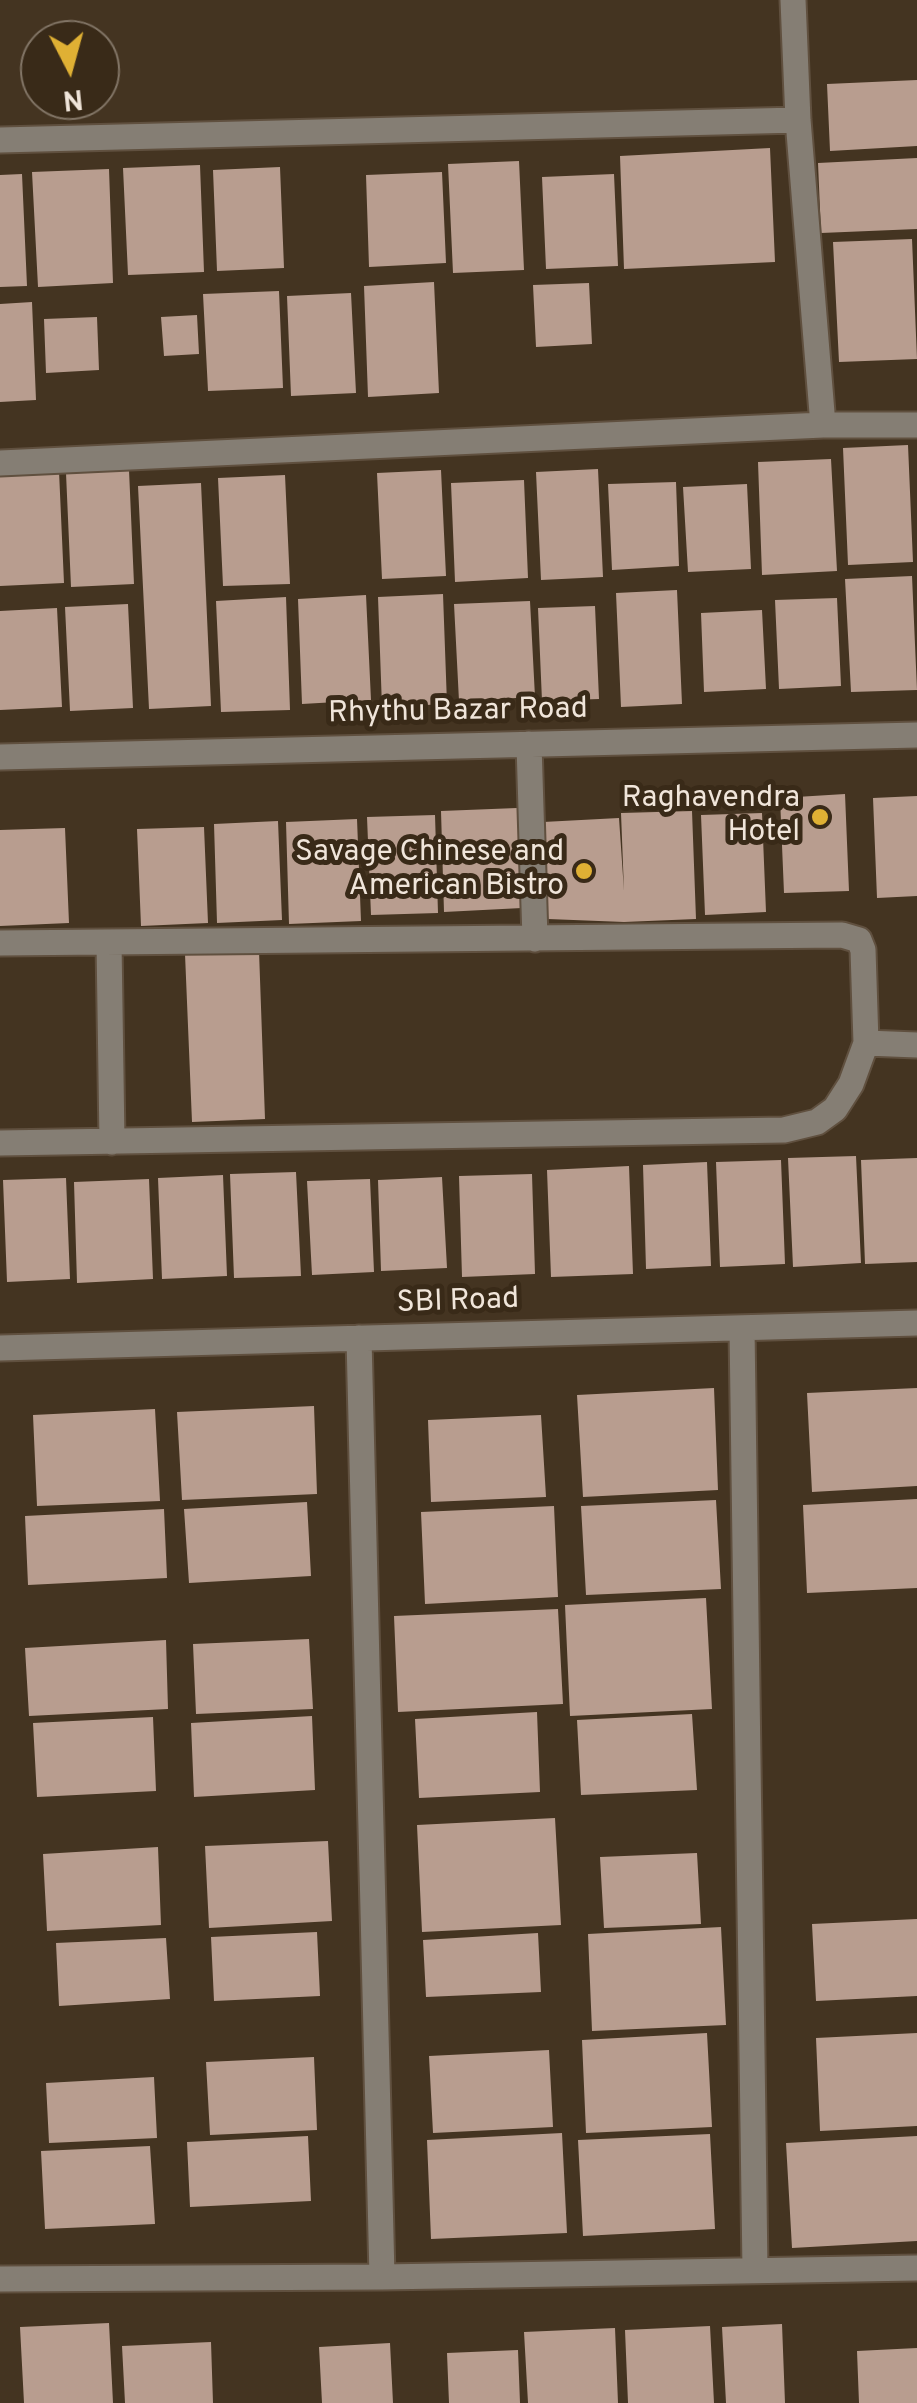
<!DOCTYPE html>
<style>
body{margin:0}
#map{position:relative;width:917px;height:2403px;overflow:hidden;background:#443421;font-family:Overpass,sans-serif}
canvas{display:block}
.north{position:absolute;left:20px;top:20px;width:100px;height:100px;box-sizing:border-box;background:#392a18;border:2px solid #827566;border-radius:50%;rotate:174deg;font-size:28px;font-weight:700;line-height:40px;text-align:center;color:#f0e5da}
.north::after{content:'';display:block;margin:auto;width:35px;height:45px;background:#dfb034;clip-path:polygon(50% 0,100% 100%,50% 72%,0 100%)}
</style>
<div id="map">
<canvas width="917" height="2403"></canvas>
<div class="north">N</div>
</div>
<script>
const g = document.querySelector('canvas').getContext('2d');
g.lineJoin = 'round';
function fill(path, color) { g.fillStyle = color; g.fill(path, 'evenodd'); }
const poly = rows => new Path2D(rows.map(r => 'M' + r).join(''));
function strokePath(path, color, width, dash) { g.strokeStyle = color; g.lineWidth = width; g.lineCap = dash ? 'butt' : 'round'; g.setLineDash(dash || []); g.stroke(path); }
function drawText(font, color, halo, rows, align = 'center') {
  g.font = font + ' Overpass,sans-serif'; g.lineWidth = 10; g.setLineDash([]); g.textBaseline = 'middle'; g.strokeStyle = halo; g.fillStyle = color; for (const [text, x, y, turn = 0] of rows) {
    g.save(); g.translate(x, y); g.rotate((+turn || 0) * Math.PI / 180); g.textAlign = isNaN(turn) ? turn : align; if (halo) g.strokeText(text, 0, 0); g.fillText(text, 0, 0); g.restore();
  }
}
fill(poly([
 [917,80,917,146,830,151,827,84],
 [770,148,775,262,624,269,620,156],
 [917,158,917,229,821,233,818,163],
 [519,161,524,270,453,273,448,164],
 [200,165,204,272,128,275,123,168],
 [280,167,284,268,217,271,213,170],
 [109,169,113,283,38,287,32,172],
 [442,172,446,263,369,267,366,175],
 [22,174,27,286,0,287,0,175],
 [614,174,618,266,546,269,542,177],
 [912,239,917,359,839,362,833,242],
 [434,282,439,393,368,397,364,286],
 [589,283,592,344,536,347,533,285],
 [279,291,283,388,208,391,203,294],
 [351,293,356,393,291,396,287,296],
 [32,302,36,400,0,402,0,304],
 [197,315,199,354,164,356,161,317],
 [97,317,99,370,46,373,44,319],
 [908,445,913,562,848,565,843,448],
 [831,459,837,571,762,575,758,462],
 [598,469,603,577,541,580,536,472],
 [129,470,134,584,71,587,66,473],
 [441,470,446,576,382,579,377,473],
 [59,471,64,583,0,586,0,474],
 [285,475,290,584,223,586,218,478],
 [524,480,528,578,455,582,451,483],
 [676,482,679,566,612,570,608,484],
 [201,483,211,706,149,709,138,486],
 [747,484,751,569,688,572,683,487],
 [912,576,917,690,851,692,845,579],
 [677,590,682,704,621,707,616,593],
 [443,594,447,704,382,707,378,597],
 [366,595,371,700,302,704,298,599],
 [286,597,290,710,221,712,216,601],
 [837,598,841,686,779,689,775,600],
 [530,601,535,697,459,701,454,604],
 [128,604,133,708,70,711,65,607],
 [595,606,599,699,542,701,538,608],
 [57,608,62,707,0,710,0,611],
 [762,610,766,689,704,692,701,613],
 [845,794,849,891,784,893,780,798],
 [917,796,917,896,877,898,873,798],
 [517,808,522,908,444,912,441,811],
 [692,811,696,919,624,922,548,919,543,822,619,818,624,891,621,813],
 [762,813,766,912,705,915,701,815],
 [435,815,438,913,371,915,367,817],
 [357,819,361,921,289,924,286,822],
 [278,821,282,920,217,923,214,824],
 [204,827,208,923,141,926,137,829],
 [65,828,69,923,0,926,0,830],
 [259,951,265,1119,192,1122,185,954],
 [856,1156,861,1263,793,1267,788,1158],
 [917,1158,917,1262,865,1264,861,1160],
 [781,1160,785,1264,720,1267,716,1162],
 [707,1162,711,1266,646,1269,643,1165],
 [629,1166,633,1274,551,1277,547,1170],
 [296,1172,301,1276,234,1278,230,1174],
 [532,1174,535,1274,462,1277,459,1176],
 [223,1175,227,1276,162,1279,158,1178],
 [442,1177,447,1268,381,1271,378,1180],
 [66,1178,70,1279,7,1282,3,1180],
 [149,1179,153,1279,77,1283,74,1182],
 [370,1179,374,1272,312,1275,307,1181],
 [714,1388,718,1490,583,1497,577,1395],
 [917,1388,917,1486,812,1492,807,1393],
 [314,1406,317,1494,182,1500,177,1412],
 [155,1409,160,1501,37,1506,33,1415],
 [541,1415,546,1497,431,1502,428,1420],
 [917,1499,917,1588,807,1593,803,1505],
 [716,1500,721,1589,586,1595,581,1506],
 [307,1502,311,1576,189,1583,184,1509],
 [554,1506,558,1597,425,1604,421,1512],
 [164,1509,167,1578,28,1585,25,1516],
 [706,1598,712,1709,570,1716,565,1605],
 [558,1609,563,1704,398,1712,394,1616],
 [309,1639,313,1709,196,1714,193,1644],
 [166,1640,168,1709,29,1716,25,1648],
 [537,1712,540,1792,419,1798,415,1719],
 [692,1714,697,1790,581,1795,577,1720],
 [312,1716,315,1790,194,1797,191,1723],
 [153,1717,156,1791,37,1797,33,1723],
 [555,1818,561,1925,422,1932,417,1825],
 [328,1841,332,1921,209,1928,205,1846],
 [158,1847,161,1925,47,1931,43,1854],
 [697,1853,701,1924,604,1928,600,1857],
 [917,1919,917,1996,816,2001,812,1924],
 [721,1927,726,2025,592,2031,588,1934],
 [317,1932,320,1996,214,2001,211,1937],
 [538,1933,541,1992,426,1997,423,1940],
 [166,1938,170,1999,59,2006,56,1943],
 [707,2033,712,2127,586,2133,582,2040],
 [917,2033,917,2126,820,2131,816,2038],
 [549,2050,553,2127,433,2133,429,2056],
 [314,2057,317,2130,210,2135,206,2062],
 [154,2077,157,2138,49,2143,46,2083],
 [562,2133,567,2233,431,2239,427,2140],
 [710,2134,715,2229,583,2236,578,2140],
 [308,2136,311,2201,190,2207,187,2142],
 [917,2136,917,2241,792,2248,786,2143],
 [150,2146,155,2224,45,2229,41,2151],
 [109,2323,113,2403,24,2403,20,2327],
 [782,2324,785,2403,726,2403,722,2327],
 [710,2326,714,2403,628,2403,625,2330],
 [615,2328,618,2403,528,2403,524,2332],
 [211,2342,213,2403,125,2403,122,2346],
 [390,2343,393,2403,322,2403,319,2347],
 [917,2348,917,2403,859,2403,857,2351],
 [518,2350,520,2403,449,2403,447,2353]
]), '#b89d8f');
const minor = poly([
 [793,0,798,120,823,425],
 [0,140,798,120],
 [0,463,823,425,917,425],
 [529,744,535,939],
 [0,757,917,735],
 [109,942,112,1142],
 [0,943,842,935,859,940,863,950,866,1043,917,1045],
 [0,1143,784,1130,817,1122,835,1109,851,1084,866,1043],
 [742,1328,755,2270],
 [359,1338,382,2277],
 [0,1348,917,1323],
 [0,2279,382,2277,917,2268]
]);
strokePath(minor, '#60503f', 29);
strokePath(minor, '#857e74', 25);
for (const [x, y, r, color] of [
 [820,817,10,"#dfb034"],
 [584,871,10,"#dfb034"]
]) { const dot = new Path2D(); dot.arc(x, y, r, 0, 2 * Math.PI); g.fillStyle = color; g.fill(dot); strokePath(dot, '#392a18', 4); }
drawText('30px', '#f0e5da', '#392a18', [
 ["Rhythu Bazar Road",458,713,-1],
 ["SBI Road",458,1303,-2]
]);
drawText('30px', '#f0e5da', '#392a18', [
 ["Raghavendra",800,800],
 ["Hotel",800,834],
 ["Savage Chinese and",564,854],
 ["American Bistro",564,888]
], 'right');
</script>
